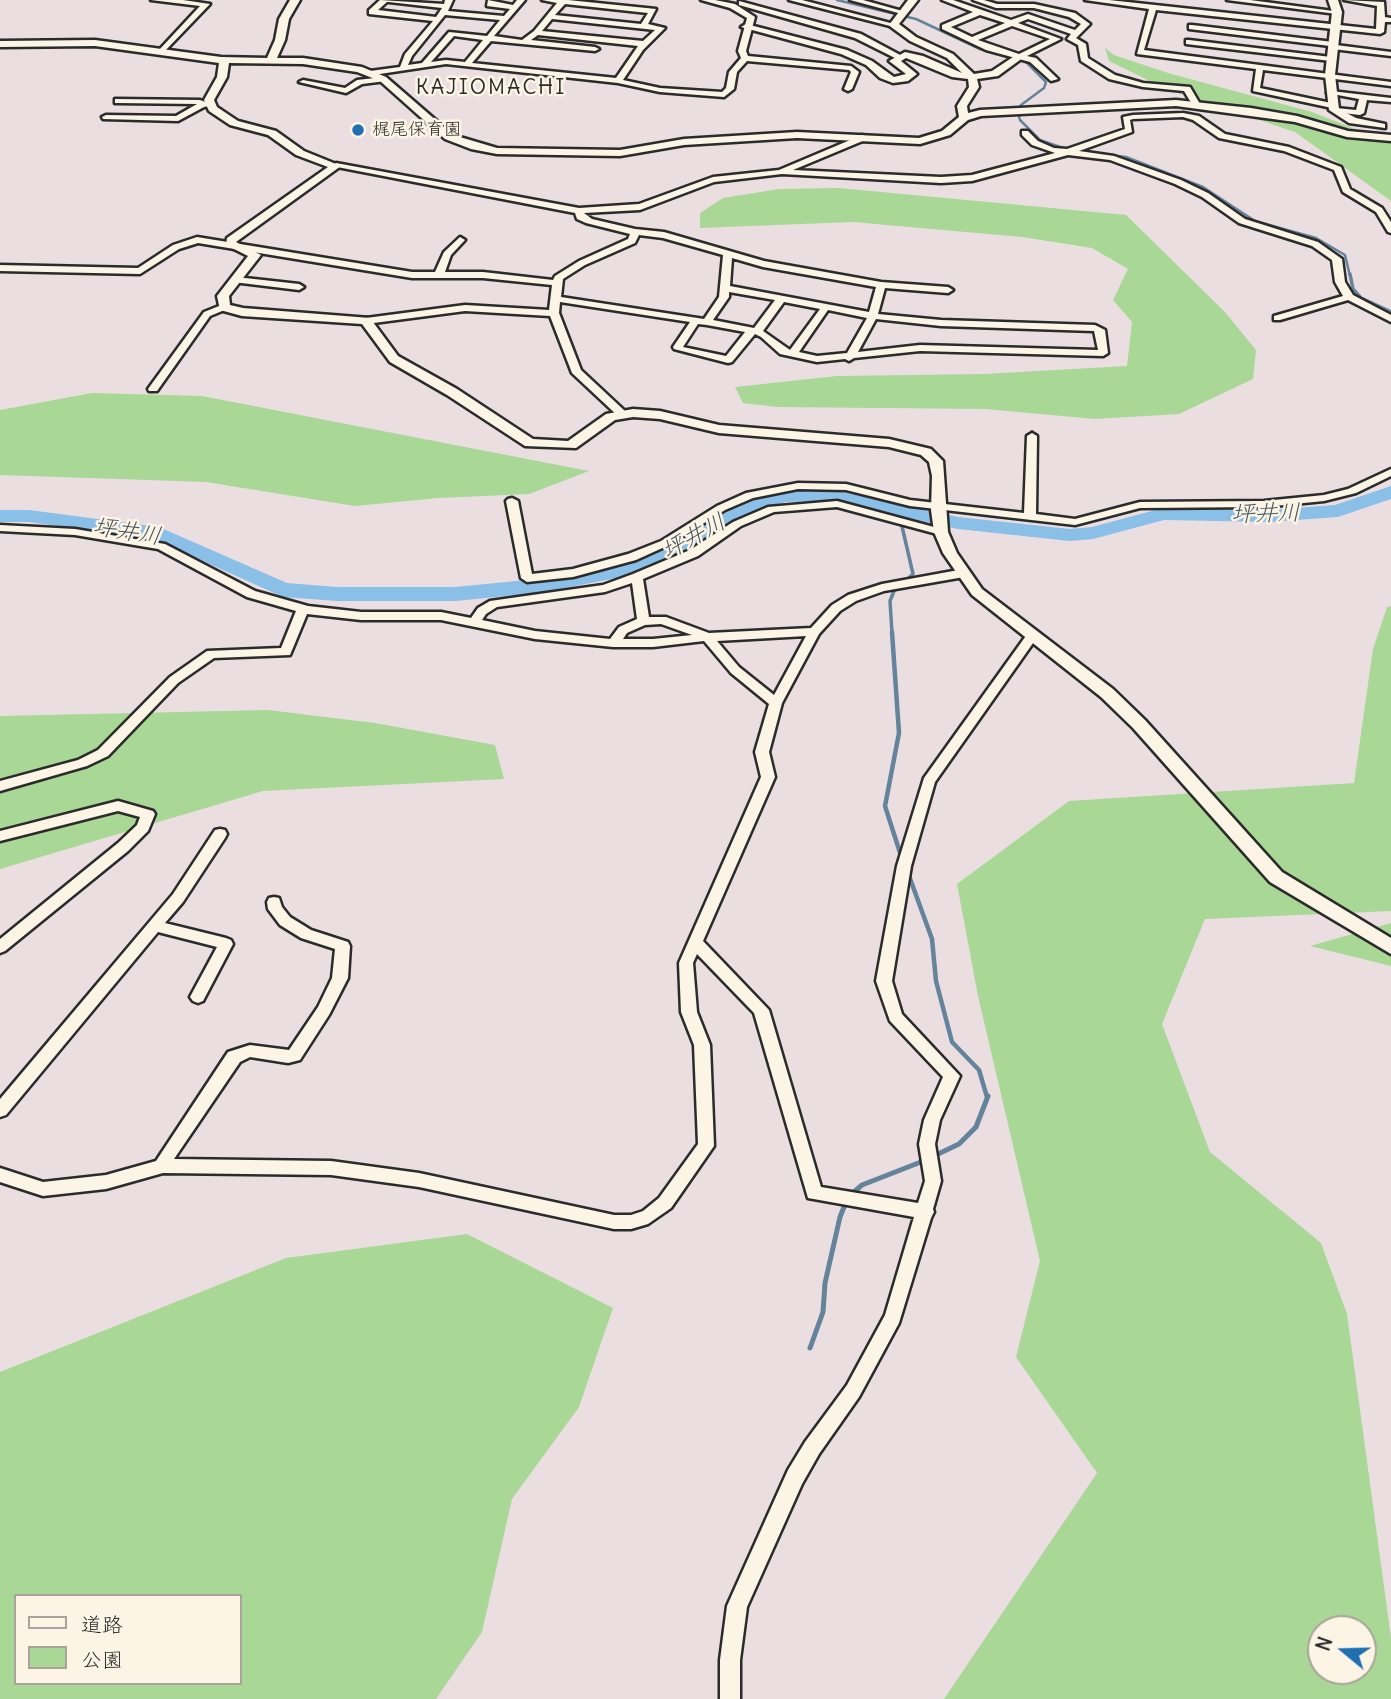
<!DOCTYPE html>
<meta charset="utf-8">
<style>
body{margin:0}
#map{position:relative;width:1391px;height:1699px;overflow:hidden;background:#ebdee1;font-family:Delius,"Klee One",sans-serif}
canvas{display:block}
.legend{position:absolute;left:14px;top:1594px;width:228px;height:91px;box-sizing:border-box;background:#fcf5e5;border:2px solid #a8a49b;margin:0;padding:9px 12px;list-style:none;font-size:21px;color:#2b2b2b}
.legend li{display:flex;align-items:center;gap:14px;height:35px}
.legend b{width:35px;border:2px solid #a8a49b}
.north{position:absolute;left:1307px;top:1615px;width:70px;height:70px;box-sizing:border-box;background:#fcf5e5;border:2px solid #a8a49b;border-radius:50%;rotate:289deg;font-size:19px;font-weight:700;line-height:28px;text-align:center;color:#2b2b2b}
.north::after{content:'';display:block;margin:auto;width:24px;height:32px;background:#1f6fb2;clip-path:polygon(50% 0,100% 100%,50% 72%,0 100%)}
</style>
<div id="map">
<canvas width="1391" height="1699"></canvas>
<ul class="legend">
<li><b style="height:9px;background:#fcf5e5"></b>道路</li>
<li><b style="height:19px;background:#a9d796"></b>公園</li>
</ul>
<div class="north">N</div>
</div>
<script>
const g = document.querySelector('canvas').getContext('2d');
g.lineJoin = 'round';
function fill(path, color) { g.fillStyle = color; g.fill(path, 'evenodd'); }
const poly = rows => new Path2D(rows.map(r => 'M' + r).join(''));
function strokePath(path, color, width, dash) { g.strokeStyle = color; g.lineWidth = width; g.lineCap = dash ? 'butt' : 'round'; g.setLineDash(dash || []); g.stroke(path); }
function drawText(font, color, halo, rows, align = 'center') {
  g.font = font + ' Delius,"Klee One",sans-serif'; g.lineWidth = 5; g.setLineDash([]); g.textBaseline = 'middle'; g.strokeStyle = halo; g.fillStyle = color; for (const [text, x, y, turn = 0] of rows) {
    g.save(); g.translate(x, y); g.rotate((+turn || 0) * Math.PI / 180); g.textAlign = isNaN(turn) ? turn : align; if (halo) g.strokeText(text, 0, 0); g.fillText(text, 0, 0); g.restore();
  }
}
fill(poly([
 [1105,48,1114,55,1168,73,1312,112,1391,143,1391,201,1295,132,1166,89,1109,61],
 [839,188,1126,215,1225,312,1256,350,1253,379,1179,414,1095,419,985,409,777,407,743,403,735,387,837,376,984,374,1127,366,1132,322,1113,300,1128,269,1092,248,1022,237,853,222,700,228,700,213,723,198,779,189],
 [92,393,202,396,589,471,529,494,438,498,355,506,206,482,0,475,0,410],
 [1391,606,1391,911,1205,919,1162,1024,1210,1152,1321,1243,1347,1314,1391,1638,1391,1699,944,1699,1097,1473,1016,1357,1040,1261,978,996,957,884,1069,801,1354,783,1373,649,1387,607],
 [1321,1629,1363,1629,1363,1671,1321,1671],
 [268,710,375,723,495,745,504,779,263,791,0,869,0,716],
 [1391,923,1391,966,1310,946],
 [467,1234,613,1308,579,1407,512,1499,482,1632,436,1699,0,1699,0,1372,286,1258],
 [16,1596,240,1596,240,1683,16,1683]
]), '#a9d796');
strokePath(poly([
 [837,0,916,19,980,49,1025,61,1046,82,1044,88,1021,105,1018,113,1020,120,1040,140,1066,149,1126,157,1203,187,1255,221,1316,238,1345,255,1350,276]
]), '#64849c', 2.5);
strokePath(poly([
 [1350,274,1353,289,1361,298,1391,312],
 [892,633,890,601,894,591,913,574,898,509]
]), '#64849c', 3.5);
strokePath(poly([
 [892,632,899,733,885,806,902,859],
 [908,873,932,939,936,981,952,1042,979,1070,987,1097]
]), '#64849c', 4.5);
strokePath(poly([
 [934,1156,959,1144,976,1127,988,1096],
 [810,1348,823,1312,825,1283,840,1217,848,1197,862,1185,926,1160]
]), '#64849c', 5);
fill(poly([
 [1391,486,1391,499,1338,517,1269,522,1164,520,1093,539,1070,541,958,529,828,501,786,502,752,512,691,551,644,573,537,593,455,601,337,601,283,597,154,539,29,522,0,522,0,510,29,510,159,527,287,583,337,587,455,587,537,579,630,562,675,541,738,504,785,490,828,489,958,517,1070,529,1092,527,1163,508,1269,510,1335,505,1391,486]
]), '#8abfe7');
const minor = poly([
 [151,0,183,0,210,4,163,53,160,53,160,49,200,6,151,0],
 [380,0,444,4,445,0,453,0,448,11,504,16,510,9,487,6,488,0,513,5,517,0,525,0,494,36,522,40,534,31,557,3,542,0,568,0,656,9,648,24,665,28,643,50,623,80,660,88,722,92,726,88,729,72,741,58,738,51,747,18,730,8,701,0,715,0,735,4,755,17,746,51,748,56,851,66,859,72,852,89,848,91,844,89,851,72,849,70,747,61,737,72,734,89,724,97,660,92,618,83,446,64,373,75,370,75,370,71,400,67,405,54,433,21,369,14,369,10,380,0],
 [387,2,389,2,442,8,436,17,378,10,387,2],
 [565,4,648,13,641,24,555,15,565,4],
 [445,15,500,20,487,36,449,32,422,63,408,65,412,56,445,15],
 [552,19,655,30,643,41,542,31,552,19],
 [538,35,638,46,616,78,472,63,491,41,595,51,599,49,595,47,531,40,538,35],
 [454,36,483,40,465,62,446,60,431,62,454,36],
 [789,0,802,0,898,25,894,27,789,0],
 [850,0,863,0,906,12,902,14,850,0],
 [942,0,953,0,1011,20,1028,14,1075,30,1081,24,1069,17,1034,8,996,8,973,0,984,0,997,4,1034,4,1075,13,1090,24,1076,38,1086,44,1088,58,1115,75,1143,83,1190,87,1200,104,1193,106,1184,91,1143,87,1109,79,1081,61,1078,45,1067,39,1071,34,1028,19,1018,23,1061,39,1027,56,1036,58,1058,79,1051,81,1030,62,986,50,942,29,942,25,973,12,942,0],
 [980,15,1005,23,972,37,951,27,980,15],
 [1012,26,1050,39,1019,54,978,40,1012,26],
 [1085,0,1109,0,1376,29,1377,6,1344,0,1384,2,1385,17,1391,18,1391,22,1385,22,1384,32,1380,34,1156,10,1144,50,1391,82,1391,86,1263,70,1260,88,1336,104,1336,108,1356,110,1359,99,1327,93,1331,91,1391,98,1391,102,1367,100,1364,113,1360,115,1334,112,1330,110,1332,108,1253,91,1256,69,1137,54,1149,9,1085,0],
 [1227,0,1250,0,1341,12,1337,14,1227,0],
 [739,1,861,34,902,56,895,58,855,38,739,5,739,1],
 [1192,25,1333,42,1336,45,1391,52,1391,56,1333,49,1330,46,1189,29,1189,25,1192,25],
 [1189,40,1331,57,1335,59,1331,61,1186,44,1186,40,1189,40],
 [383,77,387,79,386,81,362,84,346,93,299,82,303,80,345,88,357,80,383,77],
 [115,99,200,100,214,105,204,107,178,121,103,119,102,117,106,115,176,116,197,104,118,103,115,103,115,99],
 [1183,113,1199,116,1225,134,1289,147,1341,167,1350,189,1382,208,1391,222,1391,233,1388,232,1376,212,1343,192,1334,170,1284,151,1219,138,1193,120,1183,117,1133,119,1130,120,1132,132,1079,151,1114,156,1181,180,1208,193,1245,219,1318,242,1342,259,1345,282,1353,295,1391,315,1391,322,1348,300,1280,320,1274,320,1274,316,1343,296,1335,282,1332,260,1312,246,1239,223,1202,197,1175,184,1110,160,1068,155,972,181,941,183,782,174,714,182,640,210,584,213,592,219,635,229,664,232,764,261,881,282,948,287,953,290,948,293,885,288,878,314,941,320,1095,325,1105,330,1108,353,1103,356,920,351,854,358,849,361,845,359,817,362,780,354,761,337,755,334,732,362,728,363,674,349,673,347,690,322,560,302,559,313,581,370,626,412,627,414,622,417,618,416,572,373,550,316,465,311,366,324,361,321,366,318,465,305,549,310,552,285,483,278,412,278,198,243,179,249,140,274,0,271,0,265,138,268,173,245,197,237,412,272,435,272,444,252,460,237,465,240,451,255,445,272,483,272,553,280,555,276,579,261,628,239,630,234,586,223,577,219,575,213,332,166,336,163,579,208,639,204,713,177,779,170,862,135,865,136,865,140,793,170,941,177,972,175,1055,153,1032,145,1022,135,1022,131,1028,131,1038,141,1054,148,1067,149,1125,129,1123,117,1133,115,1183,113],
 [639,235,663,238,723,255,719,297,704,319,561,297,563,279,585,265,635,243,639,235],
 [732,258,763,267,876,287,869,312,730,286,732,258],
 [729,292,775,300,754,328,713,320,729,297,729,292],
 [784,302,820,309,790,350,763,331,784,302],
 [828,310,867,318,847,353,817,356,799,352,828,310],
 [876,319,941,326,1094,331,1098,350,920,345,858,352,876,319],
 [698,324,707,325,745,332,726,356,683,347,698,324],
 [236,277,299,284,304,287,299,290,233,282,233,278,236,277],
 [224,304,227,305,227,309,210,316,157,391,149,391,148,389,204,312,224,304],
 [1032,433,1037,436,1036,514,1075,519,1140,502,1264,501,1324,495,1348,489,1391,469,1391,476,1356,493,1324,501,1264,507,1140,508,1075,525,910,506,846,490,798,489,753,498,725,510,669,545,636,560,573,577,527,582,521,578,506,501,508,499,512,498,518,501,532,574,573,569,628,554,661,541,717,506,746,493,798,483,846,484,910,500,1024,513,1027,436,1032,433],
 [837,501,945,530,947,532,941,535,837,507,774,512,741,526,698,556,643,579,649,617,666,617,709,633,811,628,832,605,848,595,882,584,964,569,970,573,964,577,884,591,856,601,840,611,819,634,782,703,769,752,775,777,703,941,769,1010,821,1187,918,1203,925,1181,919,1144,924,1120,943,1077,890,1021,876,981,897,866,924,778,1028,633,1036,633,1038,636,935,782,911,866,892,981,902,1014,960,1076,940,1120,935,1144,941,1181,933,1209,934,1212,931,1218,899,1323,859,1397,819,1454,802,1484,747,1607,740,1660,740,1699,720,1699,720,1660,727,1606,788,1470,805,1442,847,1385,885,1315,914,1217,808,1198,754,1013,697,954,693,963,697,1012,710,1045,714,1146,671,1208,648,1224,631,1229,614,1229,419,1187,331,1175,163,1173,106,1189,43,1196,0,1182,0,1168,43,1182,106,1175,156,1161,228,1052,250,1045,289,1050,318,1007,332,978,335,949,301,938,280,925,268,909,267,902,269,898,274,897,279,898,282,907,290,917,311,930,348,942,350,946,348,978,329,1015,300,1060,288,1063,250,1057,240,1062,174,1159,331,1161,419,1173,614,1215,631,1215,643,1211,659,1198,698,1144,694,1045,681,1012,679,963,761,777,755,752,769,704,731,673,704,641,653,647,613,647,535,639,441,620,361,620,307,614,290,655,214,658,178,683,108,756,87,766,0,791,0,781,78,760,98,750,170,677,207,651,281,648,296,611,247,597,158,549,75,535,0,531,0,525,75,529,165,544,255,591,308,606,361,612,441,612,471,618,478,608,490,601,603,585,633,574,690,550,733,522,768,507,837,501],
 [632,583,637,619,619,627,610,639,535,631,482,620,486,614,497,607,605,592,632,583],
 [661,624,692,635,653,639,623,639,627,633,645,625,661,624],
 [806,636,774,695,739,667,717,641,806,636],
 [118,801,153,811,155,814,148,831,128,851,5,951,0,953,0,939,118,843,137,825,140,817,118,811,0,841,0,831,118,801],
 [220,829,225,830,227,834,225,838,183,902,165,923,226,938,231,940,233,944,203,1001,198,1003,193,1001,190,997,217,947,158,932,6,1115,0,1117,0,1099,173,894,215,830,220,829]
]);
const tertiary = poly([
 [290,0,300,0,289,19,285,40,277,58,303,58,362,67,386,77,453,135,497,148,620,150,684,139,797,132,919,138,942,131,959,117,957,106,969,87,968,79,952,77,906,58,901,61,917,74,908,81,893,83,880,78,866,65,841,54,741,27,746,24,847,50,872,61,894,77,906,74,889,61,905,52,923,56,962,73,947,58,910,41,891,27,889,25,908,0,918,0,899,24,916,37,953,54,974,74,992,71,1016,55,1024,57,998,76,977,79,979,87,967,106,968,113,980,110,1176,100,1251,108,1297,116,1348,131,1391,135,1391,141,1347,137,1295,122,1176,106,981,116,968,120,950,135,920,144,797,138,684,145,620,156,497,154,471,149,445,139,380,81,357,72,303,64,229,63,227,77,214,100,217,107,238,121,276,131,304,151,341,166,236,242,261,255,229,296,230,305,243,308,370,318,398,356,457,389,533,439,568,441,606,414,633,409,660,411,719,425,889,439,931,449,943,461,948,532,957,553,982,589,1113,689,1145,720,1282,872,1391,938,1391,954,1270,882,1133,728,1101,697,972,595,943,553,934,532,931,510,932,476,929,462,921,455,889,447,719,433,660,419,633,417,615,420,576,448,525,446,447,395,390,362,362,324,242,316,220,310,217,296,248,256,226,245,227,238,328,167,296,155,268,135,230,125,209,111,204,100,217,77,219,63,95,46,0,47,0,41,95,40,221,57,267,58,275,40,279,19,290,0],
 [1328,0,1338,0,1342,12,1335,75,1339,109,1356,118,1385,124,1385,128,1349,123,1329,110,1325,75,1332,12,1328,0]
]);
strokePath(minor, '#2b2b2b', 5);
strokePath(tertiary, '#2b2b2b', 5);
fill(minor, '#fcf5e5');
fill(tertiary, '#fcf5e5');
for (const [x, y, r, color] of [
 [358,130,7,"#1f6fb2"]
]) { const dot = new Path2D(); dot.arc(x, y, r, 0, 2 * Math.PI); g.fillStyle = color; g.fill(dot); strokePath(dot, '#fcf5e5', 2.5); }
drawText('18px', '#2b2b2b', '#fcf5e5', [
 ["梶尾保育園",372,130]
], 'left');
g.letterSpacing = '2px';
drawText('21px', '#2b2b2b', '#fcf5e5', [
 ["KAJIOMACHI",491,88]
]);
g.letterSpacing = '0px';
drawText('italic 23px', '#485763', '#fcf5e5', [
 ["坪井川",1266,514,-1],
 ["坪井川",127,532,9],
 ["坪井川",694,537,-29]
]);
</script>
